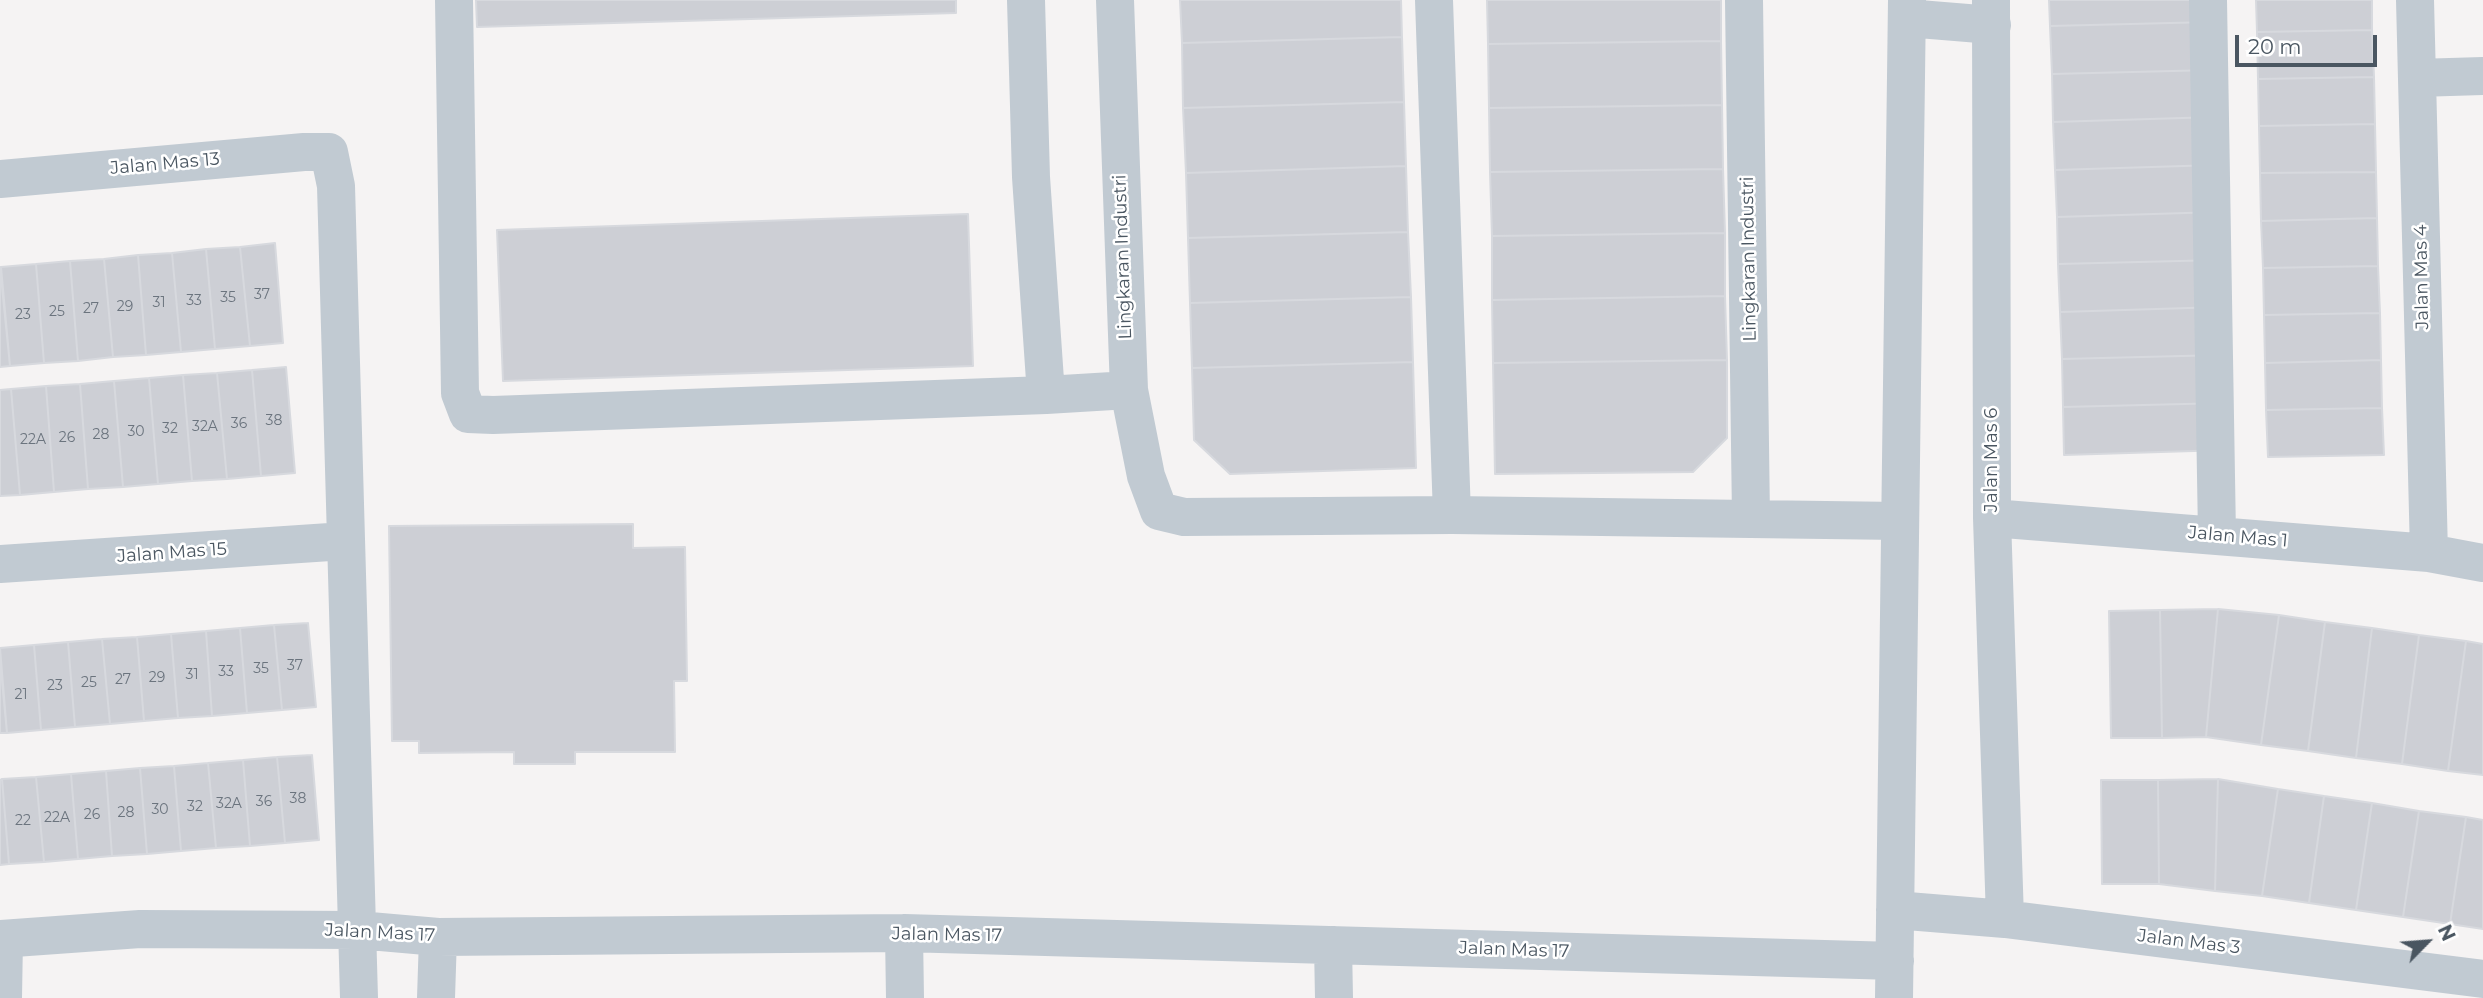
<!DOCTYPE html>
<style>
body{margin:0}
#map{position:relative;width:2483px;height:998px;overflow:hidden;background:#f5f3f3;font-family:Montserrat,sans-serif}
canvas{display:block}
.north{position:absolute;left:2392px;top:907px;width:70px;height:70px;-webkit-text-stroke:5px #fff;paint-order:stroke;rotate:65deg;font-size:19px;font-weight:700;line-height:28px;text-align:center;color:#4a5661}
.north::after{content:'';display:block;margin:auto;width:24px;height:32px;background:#4a5661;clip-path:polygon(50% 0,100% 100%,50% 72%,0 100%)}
.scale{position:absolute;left:2235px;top:35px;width:142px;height:32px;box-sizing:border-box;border:4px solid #4a5661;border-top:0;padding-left:9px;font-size:21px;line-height:24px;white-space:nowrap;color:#4a5661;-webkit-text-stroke:5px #fff;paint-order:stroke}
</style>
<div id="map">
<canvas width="2483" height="998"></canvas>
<div class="north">N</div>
<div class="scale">20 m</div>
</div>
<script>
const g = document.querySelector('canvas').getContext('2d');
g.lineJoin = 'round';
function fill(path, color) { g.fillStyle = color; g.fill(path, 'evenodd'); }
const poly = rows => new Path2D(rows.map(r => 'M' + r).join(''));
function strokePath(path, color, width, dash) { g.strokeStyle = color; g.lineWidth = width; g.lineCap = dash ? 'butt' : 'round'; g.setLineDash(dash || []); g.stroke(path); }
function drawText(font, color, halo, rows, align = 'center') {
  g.font = font + ' Montserrat,sans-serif'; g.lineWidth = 5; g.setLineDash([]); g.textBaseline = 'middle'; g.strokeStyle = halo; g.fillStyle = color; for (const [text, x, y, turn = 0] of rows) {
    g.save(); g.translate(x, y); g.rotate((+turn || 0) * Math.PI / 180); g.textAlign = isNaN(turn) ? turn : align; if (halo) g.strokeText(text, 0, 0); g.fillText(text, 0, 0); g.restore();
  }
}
const building = poly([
 [476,0,956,0,956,13,477,27,476,0],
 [1180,0,1401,0,1402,37,1182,43,1180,0],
 [1487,0,1721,0,1721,41,1488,44,1487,0],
 [2049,0,2211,0,2211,22,2050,26,2049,0],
 [2256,0,2372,0,2372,30,2257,32,2256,0],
 [2211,22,2213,70,2052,74,2050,26,2211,22],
 [2372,30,2374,77,2258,79,2257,32,2372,30],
 [1402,37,1404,102,1183,108,1182,43,1402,37],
 [1721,41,1722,105,1489,108,1488,44,1721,41],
 [2213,70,2215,117,2053,122,2052,74,2213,70],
 [2374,77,2375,124,2259,126,2258,79,2374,77],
 [1404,102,1406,166,1186,173,1183,108,1404,102],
 [1722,105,1723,169,1490,172,1489,108,1722,105],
 [2215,117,2216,165,2055,170,2053,122,2215,117],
 [2375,124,2376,172,2260,173,2259,126,2375,124],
 [2216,165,2218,212,2057,217,2055,170,2216,165],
 [1406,166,1408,232,1188,238,1186,173,1406,166],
 [1723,169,1725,233,1492,236,1490,172,1723,169],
 [2376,172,2377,218,2261,221,2260,173,2376,172],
 [2218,212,2220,260,2058,264,2057,217,2218,212],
 [968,214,973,366,503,381,497,230,968,214],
 [2377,218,2378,266,2263,268,2261,221,2377,218],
 [1408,232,1411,297,1190,303,1188,238,1408,232],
 [1725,233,1725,296,1492,300,1492,236,1725,233],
 [275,243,283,343,250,346,240,247,275,243],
 [240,247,250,346,215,349,206,249,240,247],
 [206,249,215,349,181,352,172,253,206,249],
 [172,253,181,352,146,355,138,255,172,253],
 [138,255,146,355,113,357,104,259,138,255],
 [104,259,113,357,78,361,70,261,104,259],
 [2220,260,2221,307,2060,312,2058,264,2220,260],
 [70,261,78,361,44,363,36,264,70,261],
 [36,264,44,363,10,366,1,267,36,264],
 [2378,266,2380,313,2264,315,2263,268,2378,266],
 [0,267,10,366,0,367,0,267],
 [1725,296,1727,360,1493,363,1492,300,1725,296],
 [1411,297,1413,362,1192,368,1190,303,1411,297],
 [2221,307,2222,355,2062,359,2060,312,2221,307],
 [2380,313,2381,360,2265,363,2264,315,2380,313],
 [2222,355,2225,403,2063,407,2062,359,2222,355],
 [1727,360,1727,438,1693,472,1495,474,1493,363,1727,360],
 [2381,360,2382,408,2266,410,2265,363,2381,360],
 [1413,362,1416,468,1230,474,1194,440,1192,368,1413,362],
 [286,367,295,473,261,476,252,370,286,367],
 [252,370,261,476,227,479,217,373,252,370],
 [217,373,227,479,192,481,183,375,217,373],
 [183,375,192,481,158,484,149,378,183,375],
 [149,378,158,484,123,487,114,381,149,378],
 [114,381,123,487,88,489,80,384,114,381],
 [80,384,88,489,54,492,46,386,80,384],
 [46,386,54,492,20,495,11,389,46,386],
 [11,389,20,495,0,496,0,390,11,389],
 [2225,403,2226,450,2064,455,2063,407,2225,403],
 [2382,408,2384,455,2268,457,2266,410,2382,408],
 [633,524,633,548,685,547,687,681,674,681,675,752,575,752,575,764,514,764,514,752,419,753,419,741,392,741,389,526,633,524],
 [2218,609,2279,615,2261,745,2206,737,2218,609],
 [2218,609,2206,737,2162,738,2160,610,2218,609],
 [2160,610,2162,738,2111,738,2109,611,2160,610],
 [2279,615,2325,622,2308,751,2261,745,2279,615],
 [2325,622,2372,628,2356,758,2308,751,2325,622],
 [308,623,316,707,282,710,274,625,308,623],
 [274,625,282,710,247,713,240,628,274,625],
 [240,628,247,713,212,716,206,631,240,628],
 [2372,628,2419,635,2402,764,2356,758,2372,628],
 [206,631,212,716,178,718,171,634,206,631],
 [171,634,178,718,144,721,137,637,171,634],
 [2419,635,2466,641,2448,771,2402,764,2419,635],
 [137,637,144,721,110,724,102,639,137,637],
 [102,639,110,724,75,727,68,642,102,639],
 [2466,641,2483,644,2483,775,2448,771,2466,641],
 [68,642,75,727,41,730,34,645,68,642],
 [34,645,41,730,7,733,0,648,34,645],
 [0,660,7,733,0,733,0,660],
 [312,755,319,840,285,843,277,757,312,755],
 [277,757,285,843,250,846,243,760,277,757],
 [243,760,250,846,216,848,208,763,243,760],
 [208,763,216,848,181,851,174,766,208,763],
 [174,766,181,851,147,854,140,768,174,766],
 [140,768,147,854,112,856,106,771,140,768],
 [106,771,112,856,78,859,71,774,106,771],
 [71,774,78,859,44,862,36,777,71,774],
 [36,777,44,862,9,864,2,779,36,777],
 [2,779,9,864,0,865,0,780,2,779],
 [2218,779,2215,891,2159,884,2158,780,2218,779],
 [2218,779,2278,789,2262,896,2215,891,2218,779],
 [2101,780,2158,780,2159,884,2102,884,2101,780],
 [2278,789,2324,796,2309,903,2262,896,2278,789],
 [2324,796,2372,803,2356,910,2309,903,2324,796],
 [2372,803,2419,811,2403,917,2356,910,2372,803],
 [2419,811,2466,817,2450,924,2403,917,2419,811],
 [2466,817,2483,820,2483,929,2450,924,2466,817]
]);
fill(building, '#cdcfd5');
strokePath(building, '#d7d9de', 2);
strokePath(poly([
 [454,0,460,393,468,414,493,415,1046,395],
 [1026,0,1031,177,1046,395,1129,390],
 [1115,0,1129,390,1146,476,1159,511,1184,517,1452,515,1900,521],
 [1434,0,1452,515],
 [1744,0,1751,518],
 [1991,0,1992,518,2005,919],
 [2208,0,2217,535],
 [2415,0,2429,553],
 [1907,18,1992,25],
 [2417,78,2483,76],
 [0,179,304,152,329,152,336,186,359,998],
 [1992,518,2429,553,2483,563],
 [0,564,345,541],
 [1895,910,2005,919,2483,979],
 [904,933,905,998],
 [0,939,140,929,358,930,438,937,904,933,1895,961],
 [1333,945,1334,998],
 [3,998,4,939],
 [436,998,438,937],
 [1894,998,1907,0]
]), '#c1cad2', 38);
drawText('14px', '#6b747e', null, [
 ["37",262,295],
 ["35",228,298],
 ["33",194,301],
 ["31",159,303],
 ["29",125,307],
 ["27",91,309],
 ["25",57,312],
 ["23",23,315],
 ["38",274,421],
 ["36",239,424],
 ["32A",205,427],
 ["32",170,429],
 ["30",136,432],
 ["28",101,435],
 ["26",67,438],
 ["22A",33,440],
 ["37",295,666],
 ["35",261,669],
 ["33",226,672],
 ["31",192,675],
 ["29",157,678],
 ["27",123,680],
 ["25",89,683],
 ["23",55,686],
 ["21",21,695],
 ["38",298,799],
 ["36",264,802],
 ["32A",229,804],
 ["32",195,807],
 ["30",160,810],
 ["28",126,813],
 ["26",92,815],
 ["22A",57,818],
 ["22",23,821]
]);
drawText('18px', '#4a5661', '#fff', [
 ["Jalan Mas 13",165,164,-5],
 ["Lingkaran Industri",1123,257,-92],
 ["Lingkaran Industri",1749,259,-91],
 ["Jalan Mas 4",2422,277,-91],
 ["Jalan Mas 6",1992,460,-90],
 ["Jalan Mas 1",2238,537,5],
 ["Jalan Mas 15",172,553,-4],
 ["Jalan Mas 17",380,933,3],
 ["Jalan Mas 17",947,935,1],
 ["Jalan Mas 3",2189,942,7],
 ["Jalan Mas 17",1514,950,2]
]);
</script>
